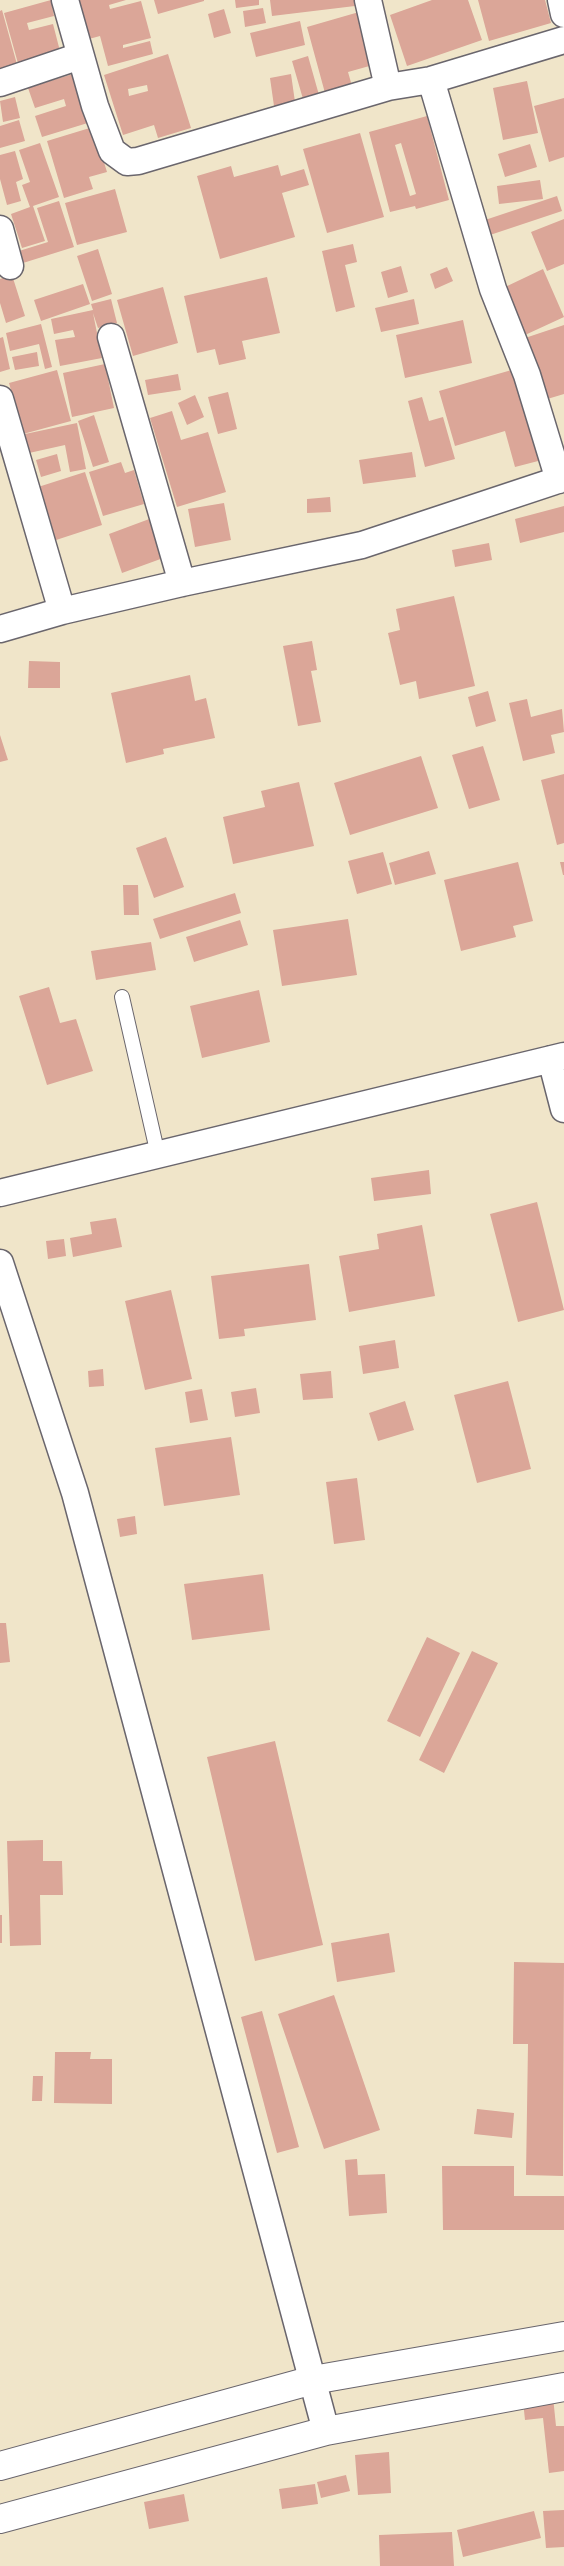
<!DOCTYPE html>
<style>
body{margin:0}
canvas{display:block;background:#f0e5c9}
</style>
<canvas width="564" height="2566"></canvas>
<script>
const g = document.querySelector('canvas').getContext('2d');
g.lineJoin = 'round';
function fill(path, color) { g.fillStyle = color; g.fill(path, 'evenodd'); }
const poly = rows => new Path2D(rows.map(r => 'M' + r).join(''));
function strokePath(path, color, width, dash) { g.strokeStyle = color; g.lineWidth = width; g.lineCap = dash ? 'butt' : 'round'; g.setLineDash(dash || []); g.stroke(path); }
fill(poly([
 [51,0,58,0,59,4,52,6,54,16,27,23,29,30,53,24,61,55,19,67,4,13],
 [78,0,126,0,109,5,110,9,141,1,151,38,123,45,123,48,150,41,153,54,108,66,100,36,89,39],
 [154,0,204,0,204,1,158,14],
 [235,0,259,0,259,5,236,8],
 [270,0,354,0,355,6,272,16],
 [432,0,468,0,482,40,407,66,390,15],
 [478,0,545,0,551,23,489,41],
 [263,8,266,23,245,27,243,11],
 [224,9,231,33,214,38,208,14],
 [2,10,18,68,0,74,0,11],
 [359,12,373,65,348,72,352,86,325,93,307,27],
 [300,21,305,45,256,57,250,33],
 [168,54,191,128,158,138,154,125,123,135,104,75],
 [147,85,148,91,129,96,128,89],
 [308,56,319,95,303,99,292,61],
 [76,73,91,122,42,137,35,116,66,106,64,99,35,108,28,88],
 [291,74,295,102,274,106,270,78],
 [527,81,538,133,503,140,493,88],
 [15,97,20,118,3,122,0,101],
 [564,98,564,157,549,162,534,106],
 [427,116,449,200,416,209,415,206,390,212,369,132],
 [401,143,416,194,410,196,395,145],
 [19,120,25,141,0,148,0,126],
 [93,127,107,172,89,177,93,189,64,198,47,141],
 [360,133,384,217,327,233,303,149],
 [40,143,59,197,33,206,45,241,22,248,11,214,30,207,22,185,30,182,19,150],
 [530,144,537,167,505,177,498,154],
 [15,151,23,179,16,182,21,201,7,205,0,179,0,155],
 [278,165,281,176,304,169,309,185,282,193,295,237,220,259,197,176,231,166,234,177],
 [540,180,543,199,499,204,497,186],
 [115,189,127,232,77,245,65,203],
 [557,196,562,211,490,235,485,220],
 [59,201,74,247,23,263,19,251,48,242,37,208],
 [564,219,564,264,547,271,531,232],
 [353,244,357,262,345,265,355,307,336,312,322,251],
 [98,249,112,294,92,301,77,256],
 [401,266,408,292,388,298,381,272],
 [447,267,453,281,435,289,430,274],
 [543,269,564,317,525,335,503,288],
 [12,275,25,316,6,323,0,303,0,279],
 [267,277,280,333,242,341,246,359,219,365,215,349,197,353,184,296],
 [83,284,90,304,41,321,34,300],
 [163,287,178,343,133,356,117,300],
 [111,299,117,323,98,328,93,313,102,358,60,366,55,340,75,337,73,330,54,334,51,319,93,310,91,304],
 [414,299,419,324,381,332,375,308],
 [463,320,472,363,405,378,396,335],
 [41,324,52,367,45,369,39,344,10,351,6,333],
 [564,325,564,394,544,400,525,338],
 [3,337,10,369,0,372,0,338],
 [37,352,39,366,15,370,12,357],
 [105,364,114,408,72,417,63,373],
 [515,369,542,460,515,467,505,431,455,446,439,391],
 [57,370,71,421,23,434,9,383],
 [178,374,181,390,148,395,145,380],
 [228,392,237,429,218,434,208,397],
 [195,395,204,417,187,425,178,403],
 [422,397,429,421,443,417,455,459,425,467,408,401],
 [172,411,181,440,208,432,226,492,177,507,150,418],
 [94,415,109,462,93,467,78,421],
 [77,423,86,469,70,472,65,445,29,453,25,434],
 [412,452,416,477,363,484,359,460],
 [57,454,61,471,41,477,36,460],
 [121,462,125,473,134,470,144,504,103,516,89,472],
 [85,472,102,525,53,541,35,488],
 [330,497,331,512,307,513,307,499],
 [224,503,231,540,195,547,188,509],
 [564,506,564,532,520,543,515,519],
 [152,518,166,557,122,573,109,534],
 [489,543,492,560,455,567,452,550],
 [454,596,475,686,419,699,416,681,400,685,388,633,400,630,396,609],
 [312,641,317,670,311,671,321,722,298,726,283,646],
 [29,661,60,662,60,688,28,688],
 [190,675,195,701,206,698,215,738,163,749,164,754,126,763,111,693],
 [488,691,496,721,476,727,468,697],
 [527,699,531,717,562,709,564,732,551,735,555,753,523,761,509,703],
 [0,735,8,760,0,762],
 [483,746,500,800,469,809,452,755],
 [421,756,438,808,350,835,334,783],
 [564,774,564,843,557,845,541,780],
 [299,782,314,846,233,864,223,817,265,807,261,791],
 [166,837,184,887,154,898,136,848],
 [429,851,436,874,395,885,389,863],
 [383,852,392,884,357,894,348,861],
 [518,862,533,921,513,926,516,937,461,951,444,880],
 [560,862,564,862,564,875,563,875],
 [123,885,138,885,139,915,124,915],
 [235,893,241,913,160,939,153,919],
 [348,919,357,975,282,986,273,930],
 [240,920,248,945,194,962,186,937],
 [151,942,156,970,96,980,91,951],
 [49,987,60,1023,76,1019,93,1071,47,1085,19,996],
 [259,990,270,1042,202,1058,190,1006],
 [429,1170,431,1194,374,1201,371,1178],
 [537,1202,564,1310,518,1322,490,1214],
 [116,1218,122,1247,73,1257,70,1238,92,1234,90,1222],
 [422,1225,435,1296,349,1312,339,1256,379,1249,377,1234],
 [64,1239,66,1256,48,1259,46,1241],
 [309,1264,316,1320,244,1329,245,1336,219,1339,211,1276],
 [171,1290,192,1379,145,1390,125,1301],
 [395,1340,399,1368,363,1374,359,1346],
 [103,1369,104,1386,89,1387,88,1371],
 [331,1371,333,1398,303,1400,300,1374],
 [508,1381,531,1469,477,1483,454,1395],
 [256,1388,260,1413,235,1417,231,1392],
 [202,1389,208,1420,190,1423,185,1392],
 [405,1401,414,1430,378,1441,369,1413],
 [231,1437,240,1495,164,1506,155,1448],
 [357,1478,365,1540,334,1544,326,1482],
 [135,1516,137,1534,120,1537,117,1519],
 [263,1574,270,1630,192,1640,184,1584],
 [0,1623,6,1623,10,1662,0,1663],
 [427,1637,460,1653,420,1737,387,1721],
 [472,1651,498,1663,444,1773,419,1760],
 [275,1741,323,1945,255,1961,207,1757],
 [43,1840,43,1861,62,1861,63,1895,40,1895,41,1945,10,1946,7,1841],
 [0,1915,2,1915,2,1943,0,1943],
 [389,1933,395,1972,337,1982,331,1943],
 [514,1962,564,1963,563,2176,526,2175,528,2044,513,2044],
 [334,1995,380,2130,324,2149,278,2014],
 [262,2011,299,2147,277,2153,241,2017],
 [55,2052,91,2052,90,2059,112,2059,112,2104,54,2103],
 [33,2076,43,2076,42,2101,32,2101],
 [477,2109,514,2113,512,2138,474,2134],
 [357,2159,358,2175,385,2174,387,2213,349,2216,345,2160],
 [442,2166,514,2166,514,2196,564,2196,564,2230,443,2230],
 [553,2397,556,2426,564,2426,564,2471,549,2473,543,2418,525,2420,523,2401],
 [389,2452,391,2493,358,2495,355,2455],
 [346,2475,350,2491,321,2498,317,2482],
 [315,2484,318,2504,282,2509,279,2489],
 [184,2494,189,2521,149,2529,144,2502],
 [564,2510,564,2547,546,2548,543,2511],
 [534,2511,541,2538,463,2557,457,2530],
 [452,2532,454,2566,380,2566,379,2535]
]), '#dba698');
const lane = poly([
 [122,997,158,1155]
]);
const street = poly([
 [65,0,95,106,112,151,127,162,138,161,388,87,431,80,564,40],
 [368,0,388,87],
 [561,0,564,14],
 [431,80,493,289,527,375,559,480],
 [0,83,80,56],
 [0,229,10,266],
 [111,337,182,583],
 [0,399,62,611],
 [0,629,62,611,182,583,362,545,564,478],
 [551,1059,564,1109],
 [0,1193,564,1056],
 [0,1263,75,1493,326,2431]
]);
const primary = poly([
 [0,2466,313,2380,564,2336],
 [0,2519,326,2431,564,2387]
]);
strokePath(lane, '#6a666d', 16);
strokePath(street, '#6a666d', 29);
strokePath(primary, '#6a666d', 30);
strokePath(lane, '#fff', 14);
strokePath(street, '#fff', 26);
strokePath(primary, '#fff', 28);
</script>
